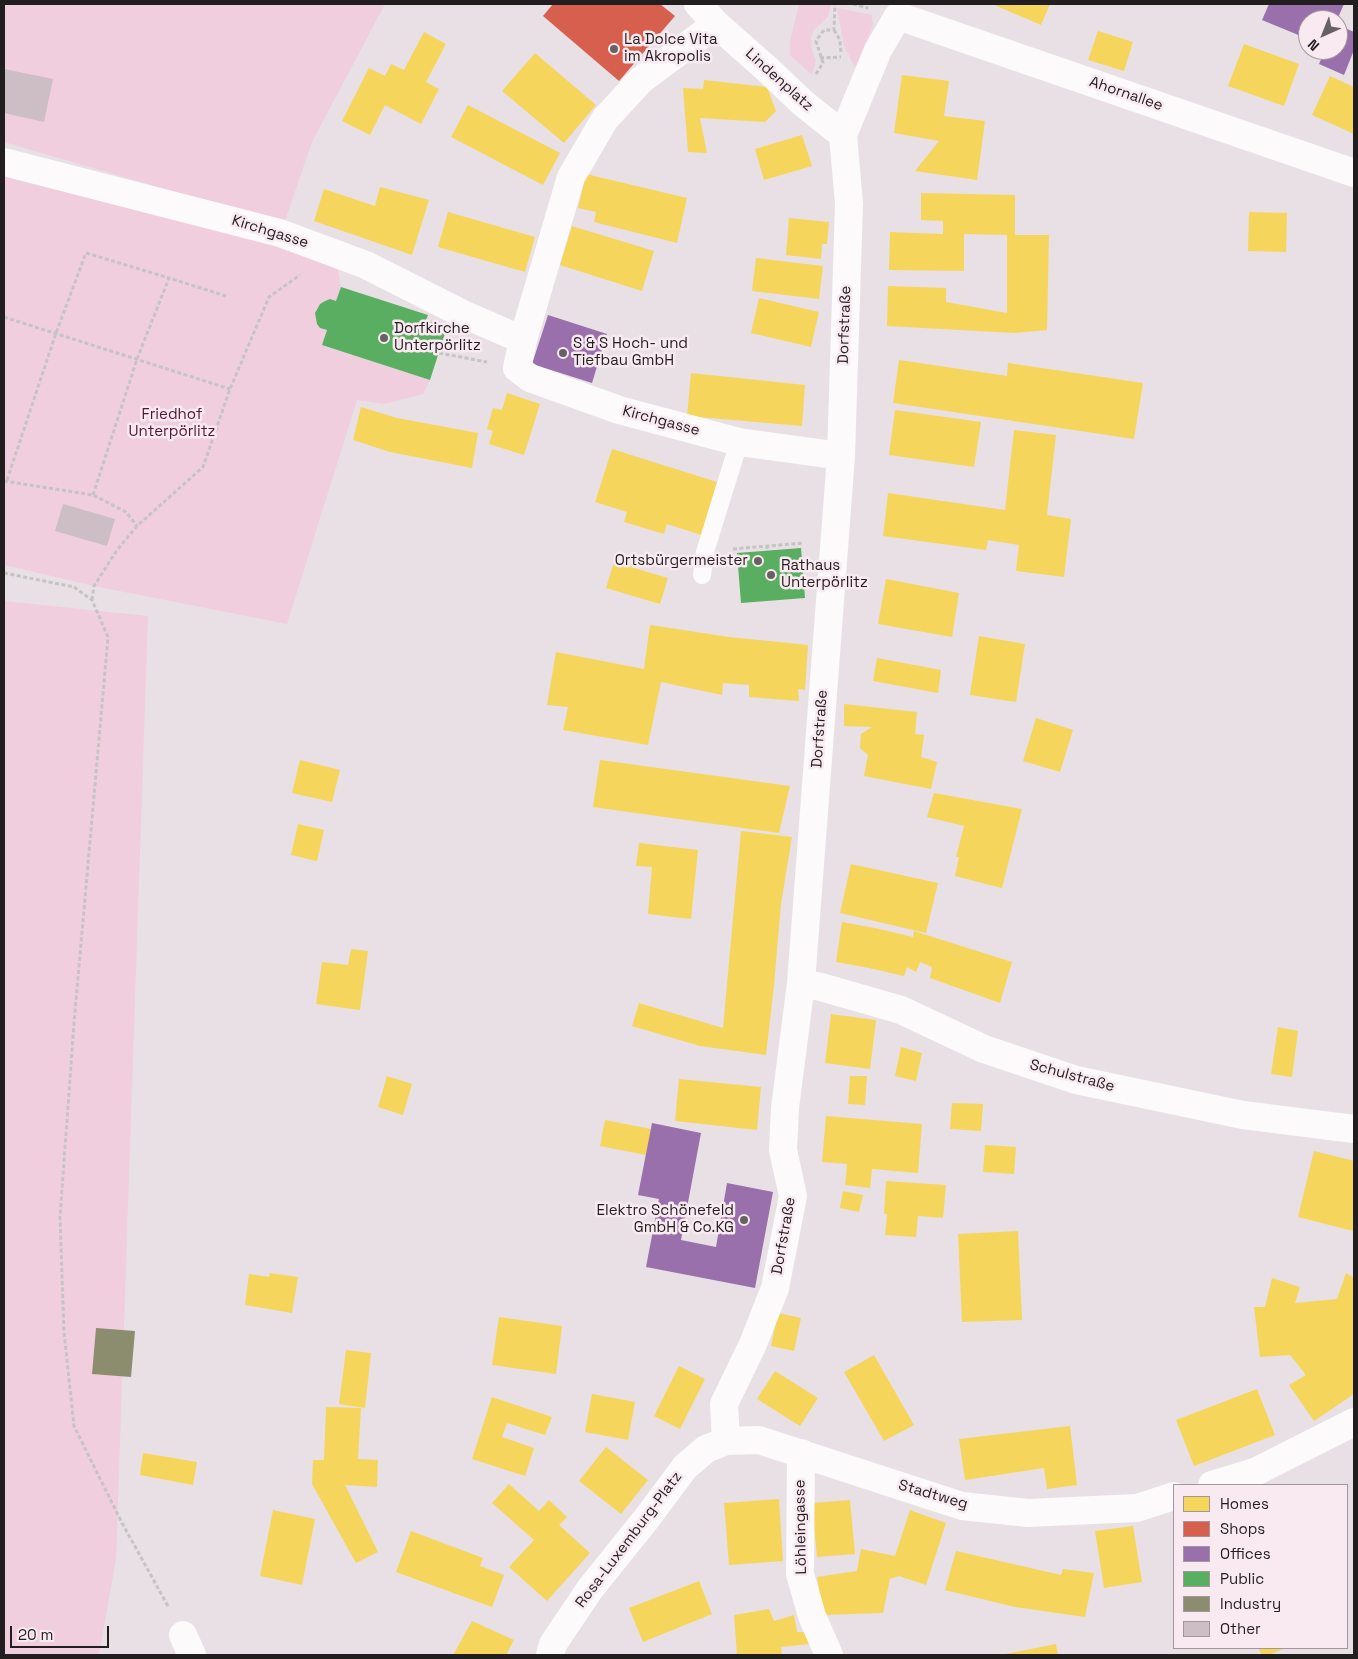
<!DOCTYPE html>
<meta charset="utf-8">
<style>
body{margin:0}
#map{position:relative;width:1358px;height:1659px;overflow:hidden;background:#e8e0e4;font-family:"Space Grotesk",sans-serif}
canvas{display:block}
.frame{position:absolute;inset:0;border:5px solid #221d1f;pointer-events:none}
.legend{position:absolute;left:1173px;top:1484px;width:175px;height:165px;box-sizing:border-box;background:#f8eaf0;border:1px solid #a2989c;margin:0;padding:6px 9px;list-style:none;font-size:15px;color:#221d1f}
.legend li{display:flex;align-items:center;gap:10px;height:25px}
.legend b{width:25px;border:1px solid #a2989c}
.north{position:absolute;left:1298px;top:10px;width:50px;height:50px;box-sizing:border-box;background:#f8eaf0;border:1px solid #a2989c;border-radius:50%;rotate:224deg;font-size:14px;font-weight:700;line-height:20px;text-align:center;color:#221d1f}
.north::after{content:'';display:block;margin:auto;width:18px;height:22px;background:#676164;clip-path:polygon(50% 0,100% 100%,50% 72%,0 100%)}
.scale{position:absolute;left:10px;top:1626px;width:99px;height:22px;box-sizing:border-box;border:2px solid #221d1f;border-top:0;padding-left:6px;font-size:15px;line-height:18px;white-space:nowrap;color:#221d1f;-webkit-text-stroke:4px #f8eaf0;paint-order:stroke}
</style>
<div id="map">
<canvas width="1358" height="1659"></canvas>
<div class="frame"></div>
<ul class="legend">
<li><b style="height:14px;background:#f6d55c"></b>Homes</li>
<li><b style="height:14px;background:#d6604d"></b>Shops</li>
<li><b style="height:14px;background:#9970ab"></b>Offices</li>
<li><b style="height:14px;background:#5aae61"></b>Public</li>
<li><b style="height:14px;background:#8c8c6e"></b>Industry</li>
<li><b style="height:14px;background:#ccbec4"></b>Other</li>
</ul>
<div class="north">N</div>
<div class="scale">20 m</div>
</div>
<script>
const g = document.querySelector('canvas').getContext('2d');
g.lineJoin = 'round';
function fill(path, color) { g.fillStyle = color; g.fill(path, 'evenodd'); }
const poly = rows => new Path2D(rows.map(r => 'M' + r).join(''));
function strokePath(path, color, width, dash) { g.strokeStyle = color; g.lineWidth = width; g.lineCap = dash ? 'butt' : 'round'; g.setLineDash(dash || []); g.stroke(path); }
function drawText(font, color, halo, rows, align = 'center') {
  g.font = font + ' "Space Grotesk",sans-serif'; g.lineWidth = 5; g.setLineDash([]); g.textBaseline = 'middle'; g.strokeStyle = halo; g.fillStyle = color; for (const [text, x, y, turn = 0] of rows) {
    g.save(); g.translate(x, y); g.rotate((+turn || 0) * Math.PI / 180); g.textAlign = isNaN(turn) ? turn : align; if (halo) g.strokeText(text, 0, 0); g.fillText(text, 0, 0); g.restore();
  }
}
fill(poly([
 [4,4,385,4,312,142,284,224,4,142],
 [799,4,831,4,828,17,814,30,811,37,812,51,816,60,812,75,790,55,790,42],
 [837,8,872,15,873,24,861,60,855,67,844,46],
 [6,173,337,263,341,287,336,301,330,299,324,301,320,304,315,313,317,324,320,328,327,330,323,345,430,380,423,394,384,404,357,400,287,624,94,586,4,565,4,181],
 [4,601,148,616,116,1559,99,1655,4,1655]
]), '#f1cedd');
fill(poly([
 [992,4,1050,4,1041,25],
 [1098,31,1133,42,1124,71,1088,60],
 [424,32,446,44,426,82,439,89,421,124,385,105,370,135,342,121,369,68,385,76,391,64,404,70],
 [1244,44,1299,64,1284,106,1228,86],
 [535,53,596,105,564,143,502,91],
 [902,75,949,81,944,116,985,121,977,180,915,171,939,141,894,133],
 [1330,76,1354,87,1354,134,1312,115],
 [704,80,767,87,776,111,765,122,700,118,707,153,688,152,683,88,703,89],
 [468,105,560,153,543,185,451,137],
 [802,135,812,166,764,180,755,149],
 [586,174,687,198,677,243,594,222,596,212,578,208],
 [380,187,429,200,412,255,314,221,324,189,375,206],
 [921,193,1015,195,1015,235,1049,235,1047,330,1014,333,887,326,888,286,946,288,946,302,1007,313,1007,235,964,234,964,271,889,270,890,232,943,234,943,221,921,220],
 [448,212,535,237,525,272,438,247],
 [1249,212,1287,213,1286,252,1248,251],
 [789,218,829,222,827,244,822,244,821,259,786,255],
 [572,226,654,251,642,291,560,265],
 [756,258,823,266,819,299,752,291],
 [759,298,819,312,811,347,751,333],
 [899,360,1007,376,1008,363,1143,383,1134,439,893,403],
 [691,373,805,385,802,426,687,416],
 [507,393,540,404,524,455,489,444,493,431,487,429,493,408,502,410],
 [361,407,397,418,478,433,472,468,390,452,353,440],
 [895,410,981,422,974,467,889,455],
 [1014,430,1056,435,1047,515,1071,519,1064,577,1016,571,1019,545,988,540,986,550,883,536,888,493,1005,510],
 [612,449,717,482,701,535,667,524,664,534,624,522,627,512,595,502],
 [614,562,668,578,660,604,606,588],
 [886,579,959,593,952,637,878,624],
 [650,625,729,637,808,645,805,690,798,689,799,701,749,697,749,685,723,683,722,695,661,682,648,745,563,730,568,707,547,705,556,652,644,669],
 [979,636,1025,644,1016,702,970,695],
 [877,658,941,670,938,693,873,681],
 [844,704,917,712,915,734,924,735,921,757,937,762,931,789,864,776,868,755,860,748,861,734,872,727,844,726],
 [1036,718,1073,730,1060,772,1023,761],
 [300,760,340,770,332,802,292,793],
 [600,760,790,786,779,833,593,807],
 [934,793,1022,809,1002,888,955,876,959,857,956,857,964,826,927,817],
 [298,824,324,830,317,861,291,855],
 [741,831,792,837,781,904,774,985,766,1055,700,1046,632,1026,639,1003,723,1028],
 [639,843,698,850,691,919,648,914,652,867,636,866],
 [851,864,938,883,926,933,840,913],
 [842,922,875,928,913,937,914,931,1012,962,1000,1003,930,978,932,967,920,962,916,972,907,967,904,976,869,968,836,962],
 [351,949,368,951,360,1010,316,1004,322,962,348,965],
 [831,1014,876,1020,870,1069,825,1063],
 [1278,1027,1298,1031,1292,1077,1271,1074],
 [901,1047,922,1053,916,1081,895,1076],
 [387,1076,412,1084,403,1115,378,1107],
 [850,1076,867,1076,865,1105,848,1104],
 [679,1079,761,1087,757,1130,675,1121],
 [952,1103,983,1104,981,1131,950,1129],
 [826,1116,922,1124,918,1173,872,1169,870,1188,845,1185,847,1164,822,1162],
 [605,1120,651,1129,646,1155,600,1146],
 [985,1145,1016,1147,1014,1174,983,1172],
 [1314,1151,1354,1161,1354,1225,1353,1231,1298,1217],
 [886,1181,946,1185,943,1218,918,1216,916,1237,885,1235,887,1214,884,1214],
 [843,1191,863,1195,859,1212,840,1208],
 [1018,1231,1022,1320,962,1322,958,1234],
 [270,1273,298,1277,292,1313,245,1305,249,1274,269,1277],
 [1346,1273,1354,1278,1354,1394,1314,1421,1289,1385,1306,1375,1290,1355,1260,1357,1254,1307,1265,1307,1272,1278,1300,1287,1295,1303,1337,1299],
 [778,1313,801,1318,794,1351,771,1346],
 [499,1317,562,1326,556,1374,492,1365],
 [346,1350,371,1353,365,1408,339,1404],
 [874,1355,914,1425,884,1441,844,1372],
 [679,1366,705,1379,680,1429,654,1416],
 [775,1371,818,1398,800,1426,757,1399],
 [1257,1389,1275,1435,1194,1466,1176,1420],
 [592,1394,635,1402,628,1440,585,1432],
 [492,1397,552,1417,545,1435,507,1423,502,1437,534,1448,525,1476,472,1459],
 [326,1407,361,1408,358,1459,378,1460,377,1487,345,1485,378,1552,356,1563,312,1484,313,1460,324,1460],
 [1070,1426,1077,1485,1047,1489,1044,1468,965,1480,959,1439],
 [606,1447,648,1480,621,1514,579,1481],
 [143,1453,197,1462,193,1485,140,1475],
 [509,1484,539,1511,549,1500,567,1517,559,1525,590,1553,547,1601,509,1567,534,1540,492,1503],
 [779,1499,783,1561,729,1565,724,1503],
 [850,1500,855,1554,817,1557,812,1503],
 [273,1510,315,1519,302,1585,260,1576],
 [910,1510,946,1523,926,1585,899,1576,890,1579,883,1613,823,1615,817,1577,857,1571,861,1549,895,1556],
 [1133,1526,1142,1582,1104,1588,1095,1531],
 [411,1531,483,1558,480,1566,504,1575,492,1607,396,1572],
 [956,1551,1061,1575,1063,1569,1094,1573,1085,1617,1015,1607,945,1590],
 [699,1581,712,1614,643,1642,629,1608],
 [769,1609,774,1621,794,1615,797,1632,808,1632,809,1644,781,1647,782,1655,737,1655,734,1615],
 [472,1621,514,1640,506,1655,453,1655],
 [1056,1644,1058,1655,1005,1655,1005,1654],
 [1258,1648,1285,1648,1269,1655,1262,1655]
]), '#f6d55c');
fill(poly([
 [553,4,660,4,675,16,619,81,543,16]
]), '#d6604d');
fill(poly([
 [1269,4,1344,4,1337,20,1308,20,1308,39,1262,20],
 [1338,25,1354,32,1354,50,1344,75,1319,64,1325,50,1338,50],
 [548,315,607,334,592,383,532,364],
 [652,1123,701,1133,681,1240,716,1247,727,1183,773,1192,755,1288,646,1267,659,1199,638,1195]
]), '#9970ab');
fill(poly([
 [341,287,428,315,426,320,447,327,430,380,322,345,327,330,320,328,317,324,315,313,320,304,325,301,330,299,336,301],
 [801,548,805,598,741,603,737,553]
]), '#5aae61');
fill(poly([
 [96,1328,135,1331,131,1377,92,1374]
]), '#8c8c6e');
fill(poly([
 [4,69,53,79,44,122,4,113],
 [63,504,115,519,107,546,55,531]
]), '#ccbec4');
strokePath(poly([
 [853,4,868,8],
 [834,30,840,40,841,53],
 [820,58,841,57],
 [816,74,823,63,816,41,824,30,834,30,835,4],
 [4,317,230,389],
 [439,353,487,362],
 [7,480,56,333,86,253,169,278],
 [4,481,93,495,126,512,137,526],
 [93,495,137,359,169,278,226,296],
 [767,545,767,551],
 [733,549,804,543],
 [4,573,74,587,92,600,108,637,74,1023,60,1217,64,1332,74,1426,122,1523,169,1608],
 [92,600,94,586,117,550,137,526,203,467,230,389,269,297,300,275]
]), '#c6c3c4', 3, [4, 2.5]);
strokePath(poly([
 [702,575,705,552,739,442]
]), '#fcfafb', 18);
strokePath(poly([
 [698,4,716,24,767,69,804,104,843,135],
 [4,162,280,233,366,265,463,314,523,340,517,368,530,378,619,410,739,442,841,456],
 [523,340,571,177,605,119,641,80,716,24],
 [801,983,821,987,901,1010,984,1049,1076,1080,1243,1115,1354,1129],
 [726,1441,724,1404,753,1344,775,1288,793,1196,783,1150,785,1108,801,983,841,456,849,204,843,135,878,50,898,16,1354,173],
 [801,1453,800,1574,812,1616,829,1655],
 [183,1635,192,1655]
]), '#fcfafb', 28);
strokePath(poly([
 [1212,1485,1255,1472,1354,1422],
 [550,1655,553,1644,590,1589,647,1518,685,1467,706,1449,726,1441,759,1440,962,1506,1028,1513,1137,1508,1174,1496]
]), '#fcfafb', 28);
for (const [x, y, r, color] of [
 [614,49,5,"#676164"],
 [384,338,5,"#676164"],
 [563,353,5,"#676164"],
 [758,561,5,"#676164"],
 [771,575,5,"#676164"],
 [744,1220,5,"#676164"]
]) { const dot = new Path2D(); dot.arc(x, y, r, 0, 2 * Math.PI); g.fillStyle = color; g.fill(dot); strokePath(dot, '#f8eaf0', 2); }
drawText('15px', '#221d1f', '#f8eaf0', [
 ["La Dolce Vita",624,40],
 ["im Akropolis",624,57],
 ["Dorfkirche",394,329],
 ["Unterpörlitz",394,346],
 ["S & S Hoch- und",573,344],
 ["Tiefbau GmbH",573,361],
 ["Ortsbürgermeister",748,561,"right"],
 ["Rathaus",781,566],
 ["Unterpörlitz",781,583],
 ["Elektro Schönefeld",734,1211,"right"],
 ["GmbH & Co.KG",734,1228,"right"]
], 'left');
drawText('15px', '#221d1f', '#f8eaf0', [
 ["Lindenplatz",779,80,42],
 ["Ahornallee",1126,94,19],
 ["Kirchgasse",270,232,17],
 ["Dorfstraße",845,325,-88],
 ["Kirchgasse",661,421,15],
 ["Dorfstraße",820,729,-86],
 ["Schulstraße",1072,1076,15],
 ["Dorfstraße",784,1236,-80],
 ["Stadtweg",933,1495,16],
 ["Löhleingasse",801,1527,-91],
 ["Rosa-Luxemburg-Platz",629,1540,-53]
]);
drawText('15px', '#561237', '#f8eaf0', [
 ["Friedhof",172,415],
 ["Unterpörlitz",172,432]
]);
</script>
